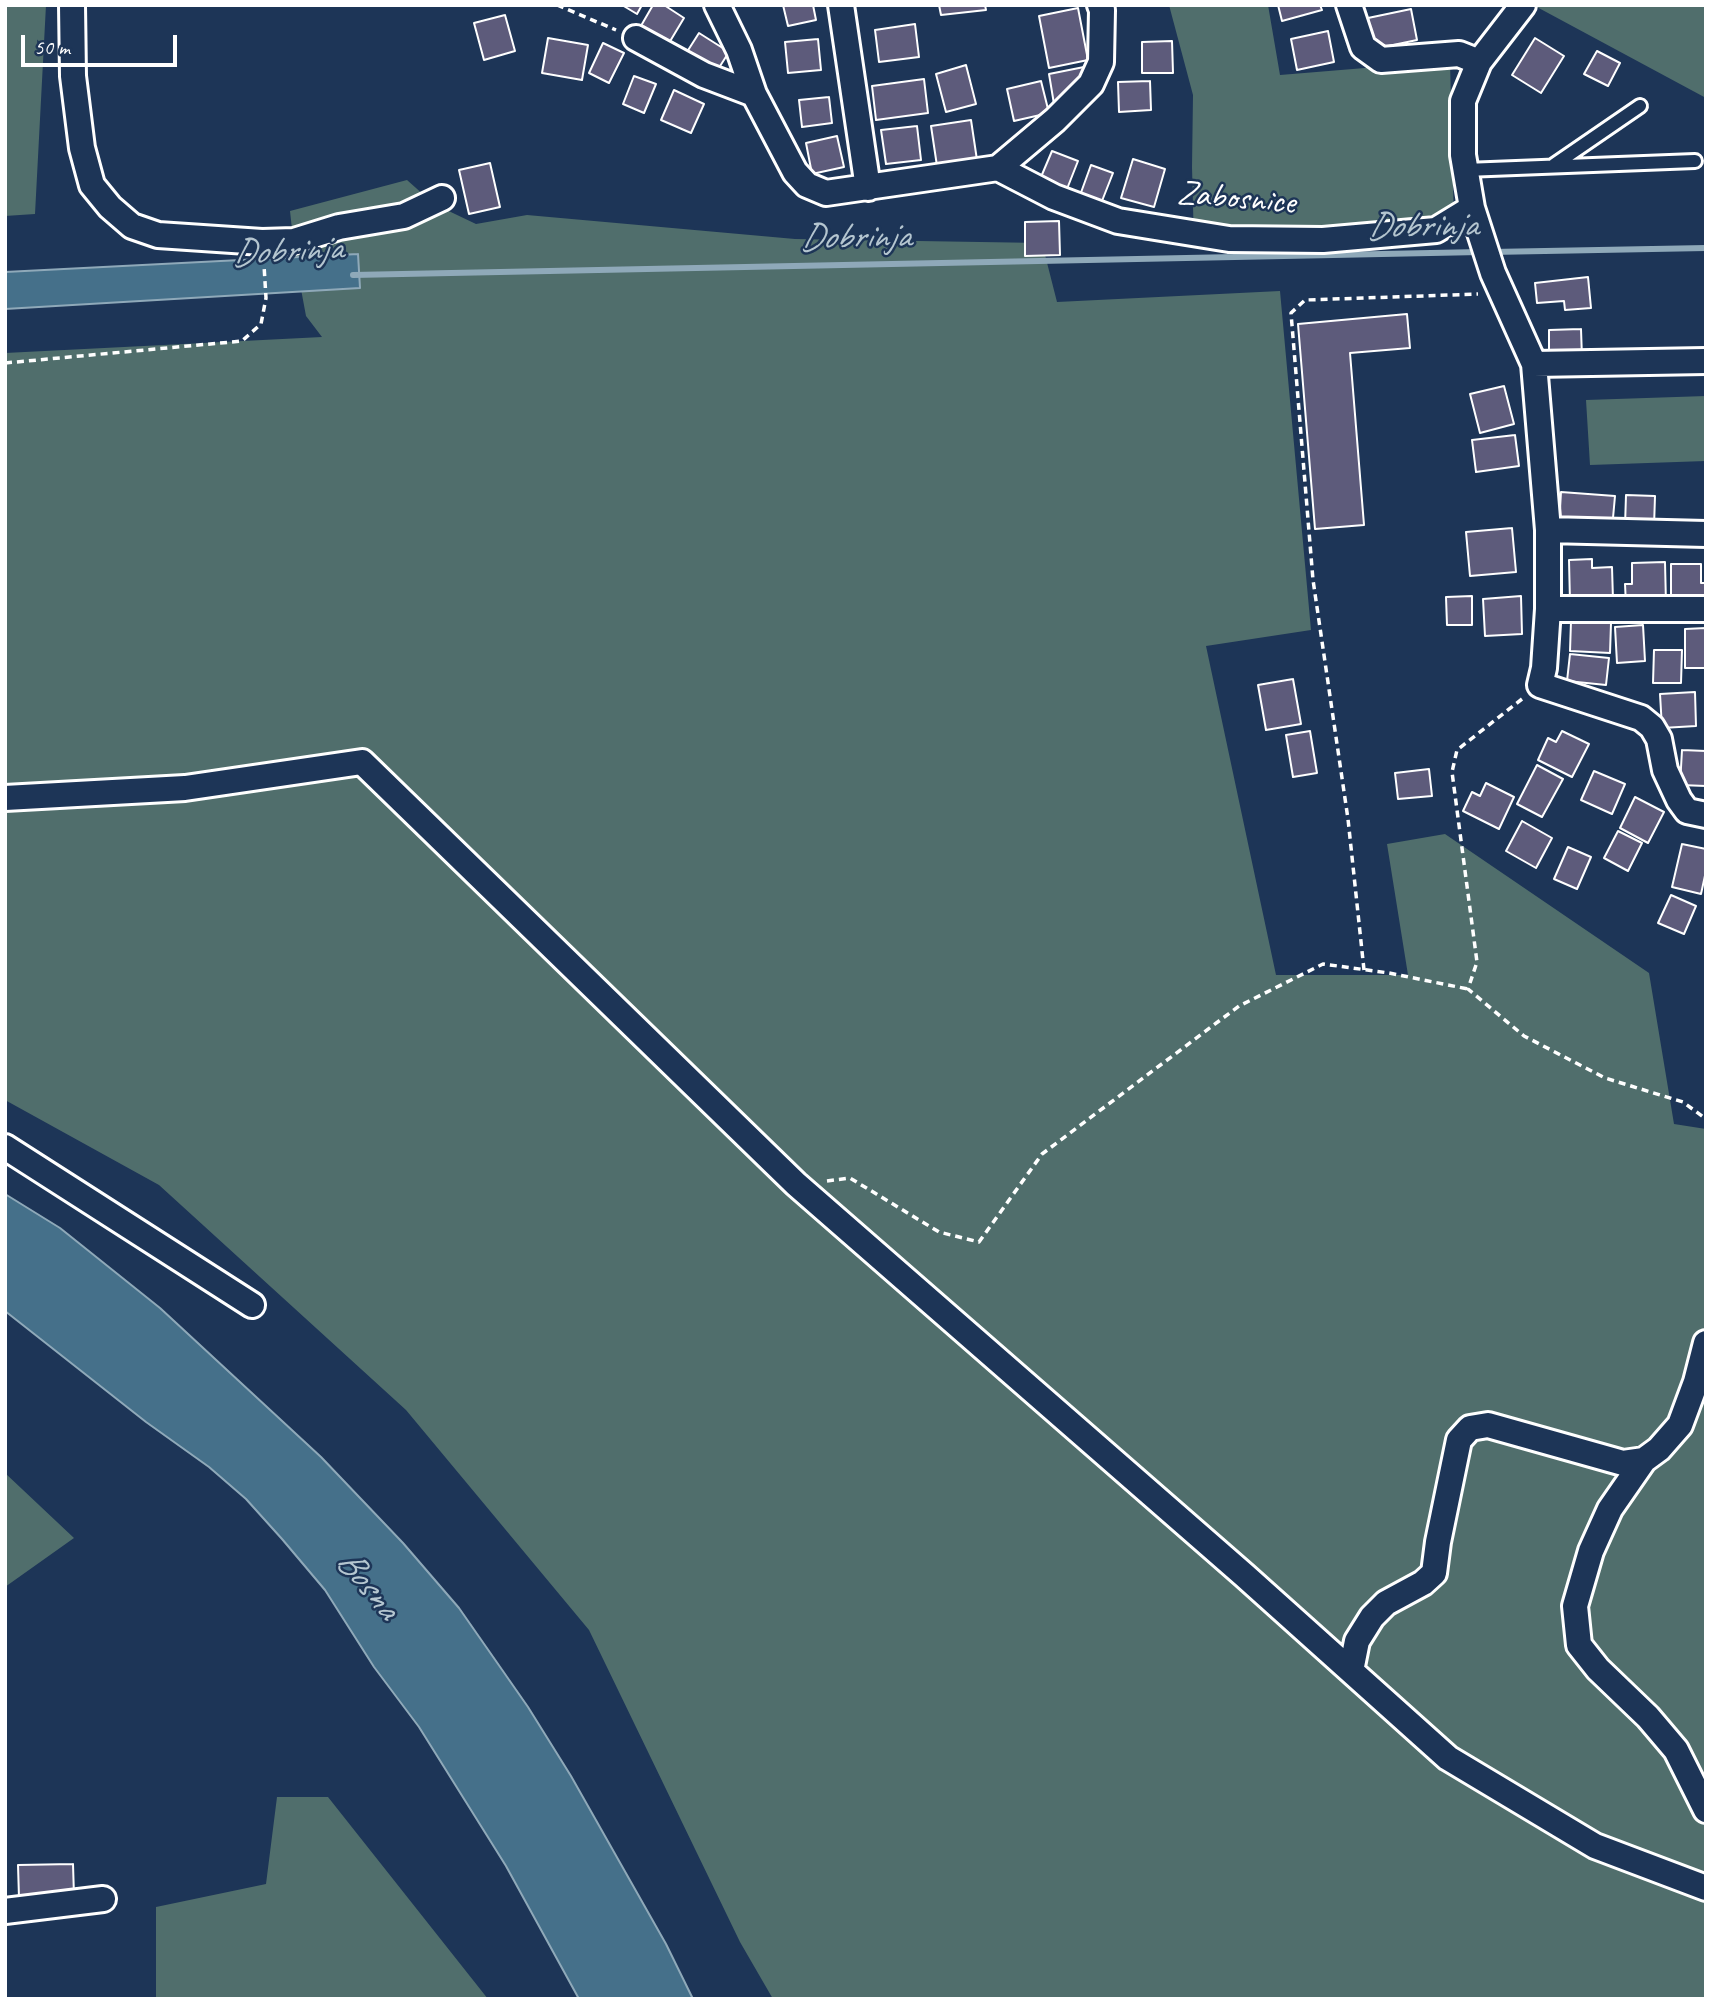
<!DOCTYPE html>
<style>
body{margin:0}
#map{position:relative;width:1711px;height:2004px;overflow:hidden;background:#1d3557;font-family:Caveat,sans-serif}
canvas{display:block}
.frame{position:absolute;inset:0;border:7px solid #fff;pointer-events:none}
.scale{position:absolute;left:21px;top:35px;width:156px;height:32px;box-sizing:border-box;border:4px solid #fff;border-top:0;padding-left:9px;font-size:21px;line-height:24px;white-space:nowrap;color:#fff;-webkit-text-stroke:5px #1d3557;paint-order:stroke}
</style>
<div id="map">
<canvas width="1711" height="2004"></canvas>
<div class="frame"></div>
<div class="scale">50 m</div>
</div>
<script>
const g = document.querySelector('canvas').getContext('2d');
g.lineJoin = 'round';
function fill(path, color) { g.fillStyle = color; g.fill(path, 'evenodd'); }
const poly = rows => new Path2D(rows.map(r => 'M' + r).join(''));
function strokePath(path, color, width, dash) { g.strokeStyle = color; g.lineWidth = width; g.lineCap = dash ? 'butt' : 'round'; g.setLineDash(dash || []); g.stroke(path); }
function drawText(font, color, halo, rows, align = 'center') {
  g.font = font + ' Caveat,sans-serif'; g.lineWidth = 5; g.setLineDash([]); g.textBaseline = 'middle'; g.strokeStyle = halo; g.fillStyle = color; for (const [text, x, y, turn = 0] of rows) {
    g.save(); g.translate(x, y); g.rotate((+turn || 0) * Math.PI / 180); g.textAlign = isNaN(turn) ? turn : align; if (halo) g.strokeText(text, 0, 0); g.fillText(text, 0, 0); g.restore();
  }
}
fill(poly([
 [5,5,46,5,35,214,5,216],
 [1169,5,1268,5,1280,75,1450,61,1454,225,1194,245,1192,167,1193,95],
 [1537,5,1706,5,1706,98,1535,6],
 [407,180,434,204,476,224,527,215,795,239,1042,243,1057,302,1280,291,1311,630,1206,646,1276,975,1408,975,1387,844,1445,834,1649,973,1674,1124,1706,1129,1706,1999,773,1999,740,1942,589,1630,406,1410,159,1185,5,1100,5,353,322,337,306,316,295,257,290,211],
 [1706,396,1706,461,1590,465,1586,400],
 [5,1473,74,1538,5,1587],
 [277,1797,328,1797,488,1999,156,1999,156,1907,266,1884]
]), '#506e6c');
const water = poly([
 [358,254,360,288,5,309,5,272,358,254],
 [5,1194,60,1228,160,1308,321,1457,403,1543,459,1608,528,1707,571,1776,666,1944,693,1999,579,1999,506,1866,419,1727,374,1667,325,1590,282,1539,246,1499,209,1467,146,1422,5,1311,5,1194]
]);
fill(water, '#45708a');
strokePath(water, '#8fa9b9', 2);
strokePath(poly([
 [1491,252,1706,248],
 [353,275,1480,252]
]), '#8fa9b9', 6);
const building = poly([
 [622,5,642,5,637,14,622,5],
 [653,5,664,5,684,18,666,48,638,31,653,5],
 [783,5,813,5,816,20,788,26,783,5],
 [939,5,985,5,986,10,941,15,939,5],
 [1278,5,1320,5,1322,10,1282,21,1278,5],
 [1078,8,1088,60,1049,68,1039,16,1078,8],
 [1411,9,1417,40,1374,49,1368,18,1411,9],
 [505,15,515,51,484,60,474,23,505,15],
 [915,24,919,57,879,62,875,30,915,24],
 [1328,31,1334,62,1297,70,1291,39,1328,31],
 [699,33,729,52,715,74,685,55,699,33],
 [548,38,588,45,582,80,542,73,548,38],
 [1535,38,1564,56,1541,93,1512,75,1535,38],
 [818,39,821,70,788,73,785,42,818,39],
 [1172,41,1173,73,1142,73,1142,42,1172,41],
 [603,43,624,53,609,83,589,73,603,43],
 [1597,51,1620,63,1608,86,1584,74,1597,51],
 [966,65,976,104,946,112,936,74,966,65],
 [1084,67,1086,79,1054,104,1049,74,1084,67],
 [634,76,656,84,644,113,623,104,634,76],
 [924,79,928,113,876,120,872,86,924,79],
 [1041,81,1049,113,1014,121,1007,89,1041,81],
 [1150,81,1151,110,1119,112,1118,82,1150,81],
 [674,90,704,104,691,133,661,120,674,90],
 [829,97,832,123,802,127,799,100,829,97],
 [971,120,977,160,937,166,931,126,971,120],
 [917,126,921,160,886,164,881,130,917,126],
 [837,136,844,167,812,174,806,143,837,136],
 [1052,151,1078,161,1065,194,1038,184,1052,151],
 [1133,159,1165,169,1154,207,1121,198,1133,159],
 [490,163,500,207,469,214,459,170,490,163],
 [1091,165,1113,173,1100,206,1079,198,1091,165],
 [1059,221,1060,255,1025,256,1025,222,1059,221],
 [1588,277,1591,308,1565,310,1564,301,1537,303,1535,283,1588,277],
 [1407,314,1410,348,1350,353,1364,525,1315,529,1298,324,1407,314],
 [1581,329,1582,358,1549,359,1549,330,1581,329],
 [1504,386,1514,424,1480,433,1470,394,1504,386],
 [1515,435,1519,466,1476,472,1472,440,1515,435],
 [1561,492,1615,496,1612,529,1559,526,1561,492],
 [1626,495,1655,496,1654,527,1625,526,1626,495],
 [1512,528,1516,572,1470,576,1466,532,1512,528],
 [1592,559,1592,568,1612,567,1613,600,1570,602,1569,560,1592,559],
 [1665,562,1666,604,1626,605,1625,584,1632,584,1632,563,1665,562],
 [1671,564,1701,564,1701,583,1706,583,1706,602,1671,603,1671,564],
 [1472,596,1472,625,1447,625,1446,597,1472,596],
 [1521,596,1522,634,1485,636,1483,599,1521,596],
 [1571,621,1611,623,1610,653,1570,651,1571,621],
 [1643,625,1645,661,1617,663,1615,627,1643,625],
 [1706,628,1706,668,1685,668,1685,629,1706,628],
 [1654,650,1682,650,1681,683,1653,683,1654,650],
 [1570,654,1609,658,1606,685,1567,681,1570,654],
 [1293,679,1301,724,1266,730,1258,685,1293,679],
 [1695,692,1696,726,1662,728,1660,694,1695,692],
 [1310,731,1317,773,1293,777,1286,735,1310,731],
 [1562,731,1589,744,1572,777,1538,760,1548,738,1556,742,1562,731],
 [1682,750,1706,751,1706,786,1680,785,1682,750],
 [1537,765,1563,779,1542,817,1517,804,1537,765],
 [1429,769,1432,796,1398,799,1395,773,1429,769],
 [1594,771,1625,784,1612,814,1581,800,1594,771],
 [1486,783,1514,797,1499,829,1463,811,1472,792,1480,796,1486,783],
 [1635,797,1664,812,1648,843,1620,828,1635,797],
 [1522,821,1552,838,1536,868,1506,851,1522,821],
 [1618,831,1642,843,1628,871,1604,858,1618,831],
 [1682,844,1706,849,1706,871,1701,894,1672,887,1682,844],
 [1568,847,1591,857,1577,889,1554,879,1568,847],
 [1671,895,1696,906,1684,934,1658,923,1671,895],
 [73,1864,74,1896,19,1898,18,1865,73,1864]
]);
fill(building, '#5d5b7b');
strokePath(building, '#fff', 2);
const service = poly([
 [1554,165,1640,106],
 [1465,170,1695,161]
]);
const minor = poly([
 [72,5,73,76,82,148,92,185,110,207,132,226,158,235,262,242,294,241,339,227,404,216,442,198],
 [717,5,739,50,754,94,795,172,807,185,826,193,998,168,1054,197,1118,221,1229,239,1323,240,1436,230,1472,208],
 [841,5,868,188],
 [1349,5,1363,47,1381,60,1459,54,1479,62],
 [1523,5,1479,62,1463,101,1463,155,1472,208,1493,273,1534,364,1548,530,1548,609,1544,668,1540,685,1641,718,1652,727,1659,739,1665,770,1679,800,1687,811,1706,815],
 [636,38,704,75,754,94],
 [998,168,1055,120,1091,84,1101,62,1102,10,1100,5],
 [1534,364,1706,361],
 [1548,530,1706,534],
 [1548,609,1706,609],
 [5,798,185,788,362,762,796,1184,1244,1575,1448,1758,1595,1846,1706,1888],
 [5,1147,252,1305],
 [1644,1460,1610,1509,1591,1551,1575,1606,1579,1645,1598,1669,1648,1717,1676,1750,1706,1810],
 [1351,1671,1357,1641,1372,1617,1386,1603,1423,1583,1434,1573,1438,1542,1459,1440,1470,1428,1488,1425,1623,1463,1644,1460,1659,1449,1680,1425,1696,1382,1706,1343],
 [5,1911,103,1899]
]);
strokePath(service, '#fff', 18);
strokePath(minor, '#fff', 30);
strokePath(poly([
 [557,5,616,30],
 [5,363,242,341,261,324,266,298,264,265],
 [1522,699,1457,750,1452,772,1477,962,1468,989,1524,1036,1605,1078,1683,1102,1706,1119],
 [1364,970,1348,819,1313,580,1291,313,1305,300,1478,294],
 [827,1181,850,1178,939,1232,979,1242,1042,1154,1239,1006,1323,964,1389,973,1468,989]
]), '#fff', 3.5, [7, 5]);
strokePath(service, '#1d3557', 12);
strokePath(minor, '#1d3557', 24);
drawText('35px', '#fff', '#1d3557', [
 ["Zabosnice",1236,199,5]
]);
drawText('italic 37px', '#b5c6d0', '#1d3557', [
 ["Dobrinja",1422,227,-1],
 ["Dobrinja",855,238,-1],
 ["Dobrinja",287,252,-3],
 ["Bosna",367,1585,51]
]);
</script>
